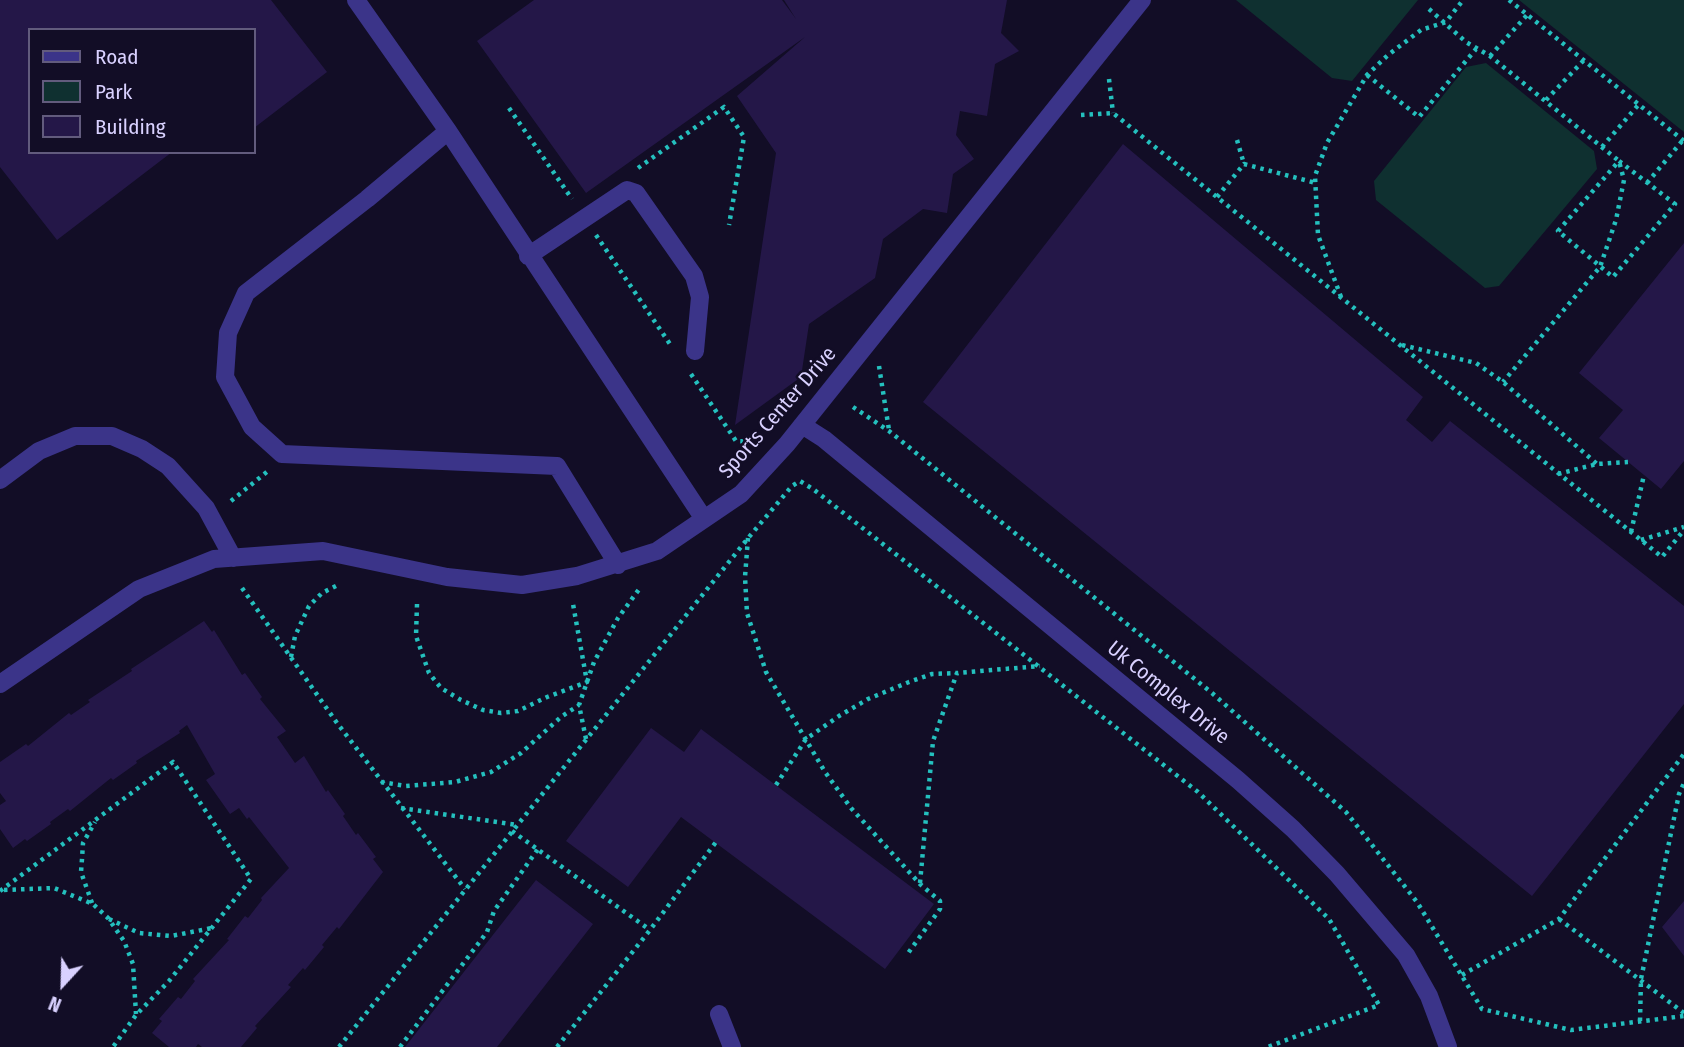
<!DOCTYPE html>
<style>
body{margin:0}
#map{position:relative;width:1684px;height:1047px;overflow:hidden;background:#120d26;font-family:"Fira Sans Condensed",sans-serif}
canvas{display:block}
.legend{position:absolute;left:28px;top:28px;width:228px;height:126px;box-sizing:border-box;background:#120d26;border:2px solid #625b7d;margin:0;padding:9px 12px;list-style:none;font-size:21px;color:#d9d1ff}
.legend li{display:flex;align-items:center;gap:14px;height:35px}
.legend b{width:35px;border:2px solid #625b7d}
.north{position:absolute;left:28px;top:949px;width:70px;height:70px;-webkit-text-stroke:5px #120d26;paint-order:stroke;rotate:202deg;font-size:19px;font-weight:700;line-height:28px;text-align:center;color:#d9d1ff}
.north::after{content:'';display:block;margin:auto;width:24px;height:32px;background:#d9d1ff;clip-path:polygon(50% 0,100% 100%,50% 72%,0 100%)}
</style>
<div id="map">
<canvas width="1684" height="1047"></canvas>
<ul class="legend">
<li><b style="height:9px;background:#3b3489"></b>Road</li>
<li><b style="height:19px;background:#0f3030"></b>Park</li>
<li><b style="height:19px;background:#241748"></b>Building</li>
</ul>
<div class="north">N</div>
</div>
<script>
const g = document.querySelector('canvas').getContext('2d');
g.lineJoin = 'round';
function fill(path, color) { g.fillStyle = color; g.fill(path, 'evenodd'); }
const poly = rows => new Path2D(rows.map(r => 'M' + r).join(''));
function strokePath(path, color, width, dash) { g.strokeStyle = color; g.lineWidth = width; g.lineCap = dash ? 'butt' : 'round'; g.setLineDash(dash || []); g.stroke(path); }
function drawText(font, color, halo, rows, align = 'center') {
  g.font = font + ' "Fira Sans Condensed",sans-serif'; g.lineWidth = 5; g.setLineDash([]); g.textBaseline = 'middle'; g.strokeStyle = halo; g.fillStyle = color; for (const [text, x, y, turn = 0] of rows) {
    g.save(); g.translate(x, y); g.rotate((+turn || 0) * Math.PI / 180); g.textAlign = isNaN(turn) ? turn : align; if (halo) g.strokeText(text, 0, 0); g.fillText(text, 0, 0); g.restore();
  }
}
fill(poly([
 [1236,0,1418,0,1352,81,1332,78],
 [1519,0,1684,0,1684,132],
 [1486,63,1594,151,1597,169,1499,286,1485,288,1376,200,1374,181,1466,67]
]), '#0f3030');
fill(poly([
 [0,0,271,0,327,72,254,128,254,30,30,30,30,152,172,152,57,240,0,167],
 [534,0,782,0,796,19,784,0,1007,0,1001,33,1019,51,995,64,987,116,960,111,956,135,974,159,953,174,947,213,923,209,883,239,875,278,809,324,801,377,735,425,776,153,737,96,805,37,586,193,477,41],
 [1123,144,1423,397,1406,420,1432,442,1450,421,1684,606,1684,704,1532,896,923,402],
 [1684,243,1684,461,1661,489,1599,438,1623,410,1579,373],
 [204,621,212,632,214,630,242,675,245,673,262,697,260,699,286,731,277,737,295,763,304,756,326,792,328,790,345,814,343,816,356,835,358,833,376,857,373,859,383,872,339,929,337,927,322,945,324,947,305,970,303,968,288,985,291,987,255,1026,257,1028,241,1047,202,1047,198,1044,196,1047,169,1047,152,1033,162,1021,159,1019,178,997,181,999,195,981,193,979,229,940,227,939,245,916,248,918,262,900,261,898,289,868,249,817,247,819,239,808,230,814,206,780,215,774,187,725,179,731,180,733,136,761,137,763,113,780,111,778,70,811,68,809,50,822,51,824,27,841,25,839,13,848,0,829,0,805,6,801,0,793,0,762,26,744,28,746,69,713,71,715,90,702,88,700,132,671,131,669],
 [651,728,684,752,701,729,934,904,885,969,681,817,628,887,566,841],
 [536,880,593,924,497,1047,405,1047],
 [1684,901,1684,956,1662,927]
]), '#241748');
strokePath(poly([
 [1509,0,1684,141],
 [1429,9,1466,42,1490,56,1619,161,1624,180,1616,220,1600,267,1503,382],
 [1490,56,1528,14],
 [1367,75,1419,117,1476,49],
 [1109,79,1113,113],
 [1546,100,1584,60],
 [509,108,572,199],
 [1081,115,1113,113,1662,557,1684,530],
 [1237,140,1244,164],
 [1602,147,1640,103],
 [1619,161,1675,204,1613,277,1558,231,1619,161],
 [638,168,724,107,744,137,729,225],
 [1647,183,1683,140],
 [1217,197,1244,164,1316,183],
 [596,235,672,347],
 [1341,297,1318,235,1315,176,1327,143,1367,75,1388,55,1421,30,1446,22,1463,0],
 [1402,345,1476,363,1503,382,1597,464],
 [879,366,889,430],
 [691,374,736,441,758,442],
 [853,407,889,431,1212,693,1346,812,1417,902,1482,1009,1571,1030,1684,1016],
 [1558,474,1597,464,1628,462],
 [231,501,268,471],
 [1631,532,1644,475],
 [748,538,745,577,747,613,766,672,825,772,851,808,920,884,940,901,940,909,906,956],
 [1641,540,1684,527],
 [242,588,337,723,465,889],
 [417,604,416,636,429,673,441,688,461,700,483,710,501,713,518,711,547,697,587,682,573,604],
 [291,657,295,636,309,606,322,593,336,586],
 [586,739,579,705,594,662,618,618,640,588],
 [381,782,406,786,455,782,491,772,521,753,561,717,579,705],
 [776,785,806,739,839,716,868,699,909,682,932,674,957,673],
 [401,808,517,825],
 [512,831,650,930],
 [920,883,933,741,957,673,1040,666],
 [4,890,54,888,93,904,108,918,124,941,133,964,136,1014],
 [0,891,173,762,251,879,169,981,136,1015,113,1047],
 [92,903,81,872,82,859,83,843,95,822],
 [109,919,139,933,171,936,212,928],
 [1559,919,1684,1013],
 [1462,975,1559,919,1684,754],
 [1640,1021,1641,979,1679,794,1684,783],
 [339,1047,749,537,792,486,800,481,813,489,1198,792,1329,919,1379,1005,1268,1047],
 [400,1047,487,932,494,911,538,849],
 [557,1047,650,930,716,842]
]), '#24c0be', 4.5, [3.5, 5]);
strokePath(poly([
 [356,0,448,131,704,519],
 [448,131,367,199,246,293,228,333,225,377,252,427,282,454,557,466,618,565],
 [528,256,627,190,636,193,694,276,700,297,695,351],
 [802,425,824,439,1238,780,1293,829,1337,874,1406,955,1429,996,1448,1047],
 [0,480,39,451,75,436,112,436,142,449,168,466,206,508,233,558],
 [0,684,139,589,214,559,323,551,447,577,522,585,577,576,657,551,741,494,787,444,1142,0],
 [719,1014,732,1047]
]), '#3b3489', 18);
drawText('21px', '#d9d1ff', '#120d26', [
 ["Sports Center Drive",778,413,-49],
 ["Uk Complex Drive",1168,693,39]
]);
</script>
